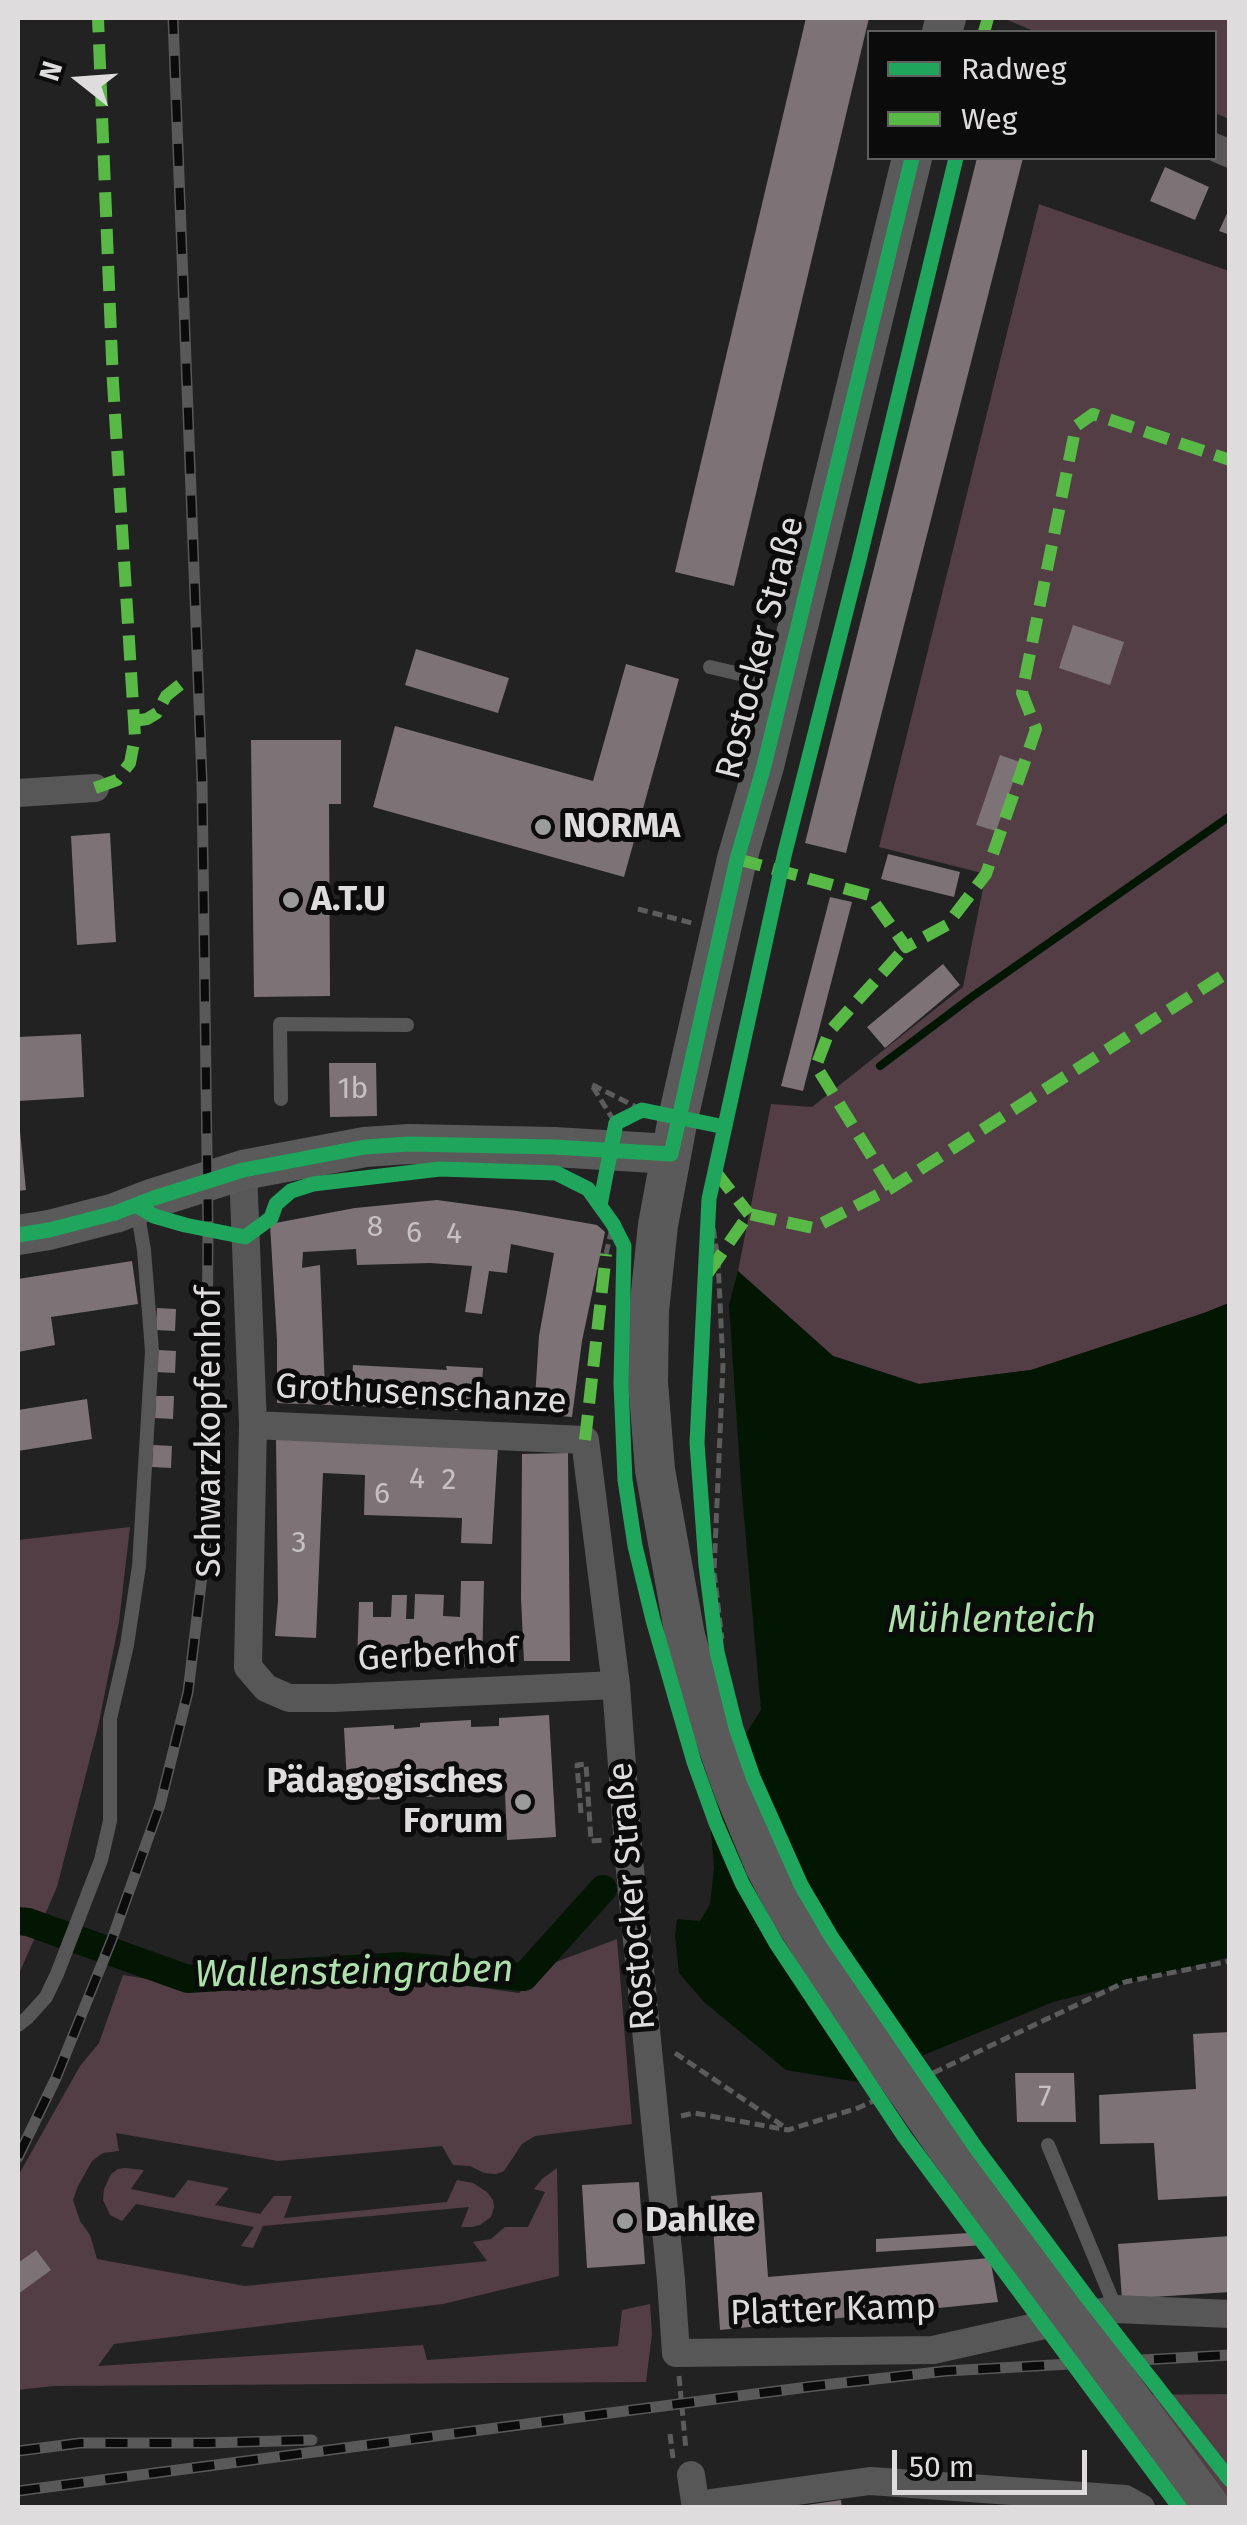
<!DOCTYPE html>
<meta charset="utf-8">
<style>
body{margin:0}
#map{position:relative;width:1247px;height:2525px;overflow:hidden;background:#222;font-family:"Fira Sans",sans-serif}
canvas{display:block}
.frame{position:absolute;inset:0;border:20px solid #dedcdd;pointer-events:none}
.legend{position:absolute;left:867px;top:30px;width:350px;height:130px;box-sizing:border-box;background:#0c0b0b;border:2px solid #605f5f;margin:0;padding:12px 18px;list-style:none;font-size:30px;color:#dedcdd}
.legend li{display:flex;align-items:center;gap:20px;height:50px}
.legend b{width:50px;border:2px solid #605f5f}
.north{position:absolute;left:30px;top:30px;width:100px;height:100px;-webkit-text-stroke:8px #0c0b0b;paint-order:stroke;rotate:287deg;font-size:28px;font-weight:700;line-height:40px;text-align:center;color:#dedcdd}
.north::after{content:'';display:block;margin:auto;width:35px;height:45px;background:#dedcdd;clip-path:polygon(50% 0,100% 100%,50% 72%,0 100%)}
.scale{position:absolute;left:892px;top:2450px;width:195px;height:45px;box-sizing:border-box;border:5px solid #dedcdd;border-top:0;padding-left:12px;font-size:30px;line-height:35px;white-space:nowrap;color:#dedcdd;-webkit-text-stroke:8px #0c0b0b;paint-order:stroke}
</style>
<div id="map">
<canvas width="1247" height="2525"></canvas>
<div class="frame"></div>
<ul class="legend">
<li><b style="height:12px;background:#20a55d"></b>Radweg</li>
<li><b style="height:12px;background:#58b947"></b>Weg</li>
</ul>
<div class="north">N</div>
<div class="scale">50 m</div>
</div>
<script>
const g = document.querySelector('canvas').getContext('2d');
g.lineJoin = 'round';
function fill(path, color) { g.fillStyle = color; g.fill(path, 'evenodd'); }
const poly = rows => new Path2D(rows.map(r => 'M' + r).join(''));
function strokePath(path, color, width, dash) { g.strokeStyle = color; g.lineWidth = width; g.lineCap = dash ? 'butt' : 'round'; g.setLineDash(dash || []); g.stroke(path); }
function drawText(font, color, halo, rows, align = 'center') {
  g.font = font + ' "Fira Sans",sans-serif'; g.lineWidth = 10; g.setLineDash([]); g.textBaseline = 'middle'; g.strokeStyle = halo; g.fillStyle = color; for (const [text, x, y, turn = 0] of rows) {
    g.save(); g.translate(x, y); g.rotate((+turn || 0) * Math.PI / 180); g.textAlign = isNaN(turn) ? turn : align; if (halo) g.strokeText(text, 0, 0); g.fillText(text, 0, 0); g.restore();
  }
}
fill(poly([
 [1003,18,1229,18,1229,119,1215,113,1214,32,1036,32],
 [1039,204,1229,271,1229,1303,1204,1313,1031,1370,919,1384,833,1356,738,1271,771,1104,812,1107,963,987,986,874,879,847],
 [130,1527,119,1622,98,1727,57,1887,18,1976,18,1540],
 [617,1939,632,2124,535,2136,522,2144,504,2171,496,2174,484,2173,470,2166,453,2165,442,2146,278,2161,116,2133,119,2151,103,2153,92,2161,78,2186,73,2200,80,2221,90,2235,97,2259,245,2286,487,2261,473,2242,491,2239,505,2227,528,2227,545,2192,534,2189,542,2179,557,2168,559,2276,443,2304,114,2344,98,2366,423,2345,427,2360,618,2346,622,2310,650,2304,652,2334,646,2382,53,2386,18,2390,18,2176,80,2066,99,2043,123,1975,197,1987,406,1977,519,1993,548,1965],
 [125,2168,144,2170,131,2189,174,2198,188,2180,229,2188,215,2205,260,2214,274,2196,292,2196,284,2218,447,2202,457,2180,473,2183,487,2192,493,2200,494,2207,491,2217,480,2225,472,2227,461,2227,469,2207,263,2226,253,2248,241,2246,254,2227,136,2204,122,2221,110,2215,103,2200,104,2189,111,2174,118,2169],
 [1229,2394,1229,2507,1127,2395]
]), '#533e46');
fill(poly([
 [738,1271,833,1356,919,1384,1031,1370,1204,1313,1229,1303,1229,1957,1053,2002,858,2082,786,2070,704,2002,679,1973,675,1936,677,1919,700,1921,710,1904,714,1868,708,1794,761,1710,741,1483,729,1305]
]), '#031603');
strokePath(poly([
 [880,1066,973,996,1230,816]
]), '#031603', 8);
strokePath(poly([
 [18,1921,28,1922,188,1979,402,1966,524,1977,603,1889]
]), '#031603', 28);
fill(poly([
 [806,18,869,18,734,586,675,572],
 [977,158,1023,158,846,853,805,843],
 [1165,167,1209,187,1195,220,1150,201],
 [1230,207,1230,235,1219,231],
 [1073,625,1124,642,1110,685,1059,668],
 [416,649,509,678,498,713,405,685],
 [626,664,679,679,624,877,373,807,395,726,593,781],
 [251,740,341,740,341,804,329,804,330,996,254,997],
 [1000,755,1020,762,996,831,976,825],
 [110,833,116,942,77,945,71,836],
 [888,854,960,872,954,897,881,879],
 [830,897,852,902,803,1091,781,1086],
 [943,964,960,985,885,1048,867,1027],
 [81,1034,84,1097,18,1101,18,1037],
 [329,1063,376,1063,377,1116,330,1117],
 [18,1131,20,1131,26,1190,18,1191],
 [437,1200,517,1211,597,1225,605,1232,582,1341,572,1417,534,1414,539,1336,554,1253,511,1244,507,1273,489,1271,482,1314,465,1312,472,1266,430,1263,357,1265,356,1249,303,1252,302,1268,320,1265,325,1390,351,1391,353,1365,447,1370,446,1366,483,1368,480,1411,277,1403,277,1340,270,1224,355,1208],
 [132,1261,138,1304,51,1317,55,1345,18,1352,18,1279],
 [157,1308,176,1309,175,1331,156,1330],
 [158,1350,176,1351,175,1373,156,1372],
 [156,1396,174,1396,173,1419,155,1418],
 [87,1399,92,1439,18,1451,18,1410],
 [276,1439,498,1447,492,1544,461,1543,462,1518,364,1515,365,1475,323,1473,316,1638,275,1636,278,1601],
 [153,1445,172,1446,171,1468,152,1467],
 [568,1453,570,1661,524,1661,521,1598,522,1454],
 [461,1581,484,1581,482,1667,357,1664,359,1602,373,1602,373,1617,391,1617,392,1595,407,1595,406,1619,414,1619,415,1594,444,1595,443,1616,460,1617],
 [549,1715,556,1837,507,1840,504,1769,473,1771,475,1794,424,1797,423,1771,395,1773,397,1798,348,1801,344,1728,394,1725,394,1729,420,1727,420,1723,471,1720,471,1727,499,1726,499,1718],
 [1230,2032,1230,2196,1158,2200,1154,2143,1100,2144,1099,2095,1196,2089,1193,2034],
 [1015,2073,1074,2073,1076,2122,1017,2122],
 [639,2182,645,2264,587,2268,582,2185],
 [762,2192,768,2277,990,2258,998,2302,720,2330,711,2196],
 [984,2232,985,2245,876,2252,876,2239],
 [1230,2236,1230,2292,1122,2299,1118,2244],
 [36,2250,51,2270,18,2294,18,2263],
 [841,2500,842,2508,807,2508,807,2505]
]), '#7d7377');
strokePath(poly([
 [638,909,692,923],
 [614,1121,591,1084,642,1110],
 [709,1199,718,1260,723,1365,714,1572,722,1639],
 [606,1254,613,1224],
 [581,1813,577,1765,586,1764,591,1841,605,1840],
 [675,2053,786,2128],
 [933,2073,1125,1982,1230,1961],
 [681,2116,694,2113,788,2130,858,2108,878,2099],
 [679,2376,686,2450],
 [670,2434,673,2458]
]), '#5c5c5c', 5, [10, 5]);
strokePath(poly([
 [710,667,782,684],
 [281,1099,280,1024,407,1025],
 [18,2025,27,2018,46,1997,57,1974,101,1860,110,1821,110,1719,127,1645,139,1566,152,1351,144,1250,137,1209],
 [1048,2145,1116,2309]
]), '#565756', 14);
strokePath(poly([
 [1214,147,1230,154],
 [18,793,95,788],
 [243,1170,253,1425,248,1667,266,1688,289,1698,334,1698,616,1685],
 [253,1425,585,1440,616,1685,629,1860,671,2280,676,2353,933,2350,1116,2309,1230,2314],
 [691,2475,696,2508],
 [696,2505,870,2481,1125,2499,1141,2508]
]), '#565756', 28);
strokePath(poly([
 [942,32,946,18],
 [18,1235,49,1230,115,1213,154,1198,243,1170,365,1147,409,1144,554,1147,671,1154],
 [685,1636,655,1470,648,1382,649,1311,658,1225,678,1118,737,859,764,766,912,158]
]), '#595a59', 40);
const rail = poly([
 [18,2157,56,2078,112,1939,160,1805,188,1692,206,1542,208,1230,202,781,173,18],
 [18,2451,80,2443,206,2443,312,2440],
 [18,2491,815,2386,946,2371,1230,2355]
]);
strokePath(rail, '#595959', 11);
strokePath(rail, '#0c0b0b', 8, [22]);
strokePath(poly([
 [685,1636,708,1717,734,1791,765,1866,790,1913,848,2005,948,2149,1211,2508]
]), '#595a59', 40);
strokePath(poly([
 [984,32,988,18],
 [134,721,147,719,157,713,166,696,186,680],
 [95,788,117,780,130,763,135,737,113,383,98,18],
 [737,859,869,895,906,947,947,925,986,874,1036,729,1022,693,1076,426,1093,414,1230,460],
 [715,1171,749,1214],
 [891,1188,816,1066,829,1032,906,947],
 [708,1273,749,1214,813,1228,891,1188,1230,971],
 [585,1440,606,1254]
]), '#58b947', 12, [25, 12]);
strokePath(poly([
 [956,158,859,560,785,852,709,1199,697,1443,706,1565,717,1652,736,1728,753,1777,801,1885,832,1938,976,2148,1086,2296,1230,2480],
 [136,1205,154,1216,185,1225,245,1237,271,1218,276,1204,291,1191,313,1184,440,1169,556,1173,588,1189,613,1224,624,1246,621,1383,625,1480,635,1546,653,1620,694,1762,716,1823,742,1883,776,1943,904,2136,1180,2508],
 [600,1205,616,1123,642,1110,725,1127],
 [18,1235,49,1230,115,1213,154,1198,243,1170,365,1147,409,1144,554,1147,671,1154,737,859,764,766,912,158]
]), '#20a55d', 15);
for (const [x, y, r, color] of [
 [543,827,10,"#9c9b9c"],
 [291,900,10,"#9c9b9c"],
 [523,1802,10,"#9c9b9c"],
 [625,2221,10,"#9c9b9c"]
]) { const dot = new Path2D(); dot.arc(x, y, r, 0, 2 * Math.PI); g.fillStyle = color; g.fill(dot); strokePath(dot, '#0c0b0b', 4); }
drawText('30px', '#c6c2c4', null, [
 ["1b",353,1090],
 ["8",375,1228],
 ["6",414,1234],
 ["4",454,1235],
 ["4",417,1480],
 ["2",449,1481],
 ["6",382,1495],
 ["3",299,1544],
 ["7",1045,2098]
]);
drawText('35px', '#dedcdd', '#0c0b0b', [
 ["Rostocker Straße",761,648,-76],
 ["Grothusenschanze",421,1395,3],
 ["Schwarzkopfenhof",210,1432,-90],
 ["Gerberhof",438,1656,-3],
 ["Rostocker Straße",633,1896,-95],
 ["Platter Kamp",833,2311,-2]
]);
drawText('bold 35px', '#dedcdd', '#0c0b0b', [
 ["NORMA",563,827],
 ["A.T.U",311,900],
 ["Pädagogisches",503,1782,"right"],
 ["Forum",503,1822,"right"],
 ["Dahlke",645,2221]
], 'left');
drawText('italic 38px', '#ade0ab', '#0c0b0b', [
 ["Mühlenteich",992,1621],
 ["Wallensteingraben",354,1973,-1]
]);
</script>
